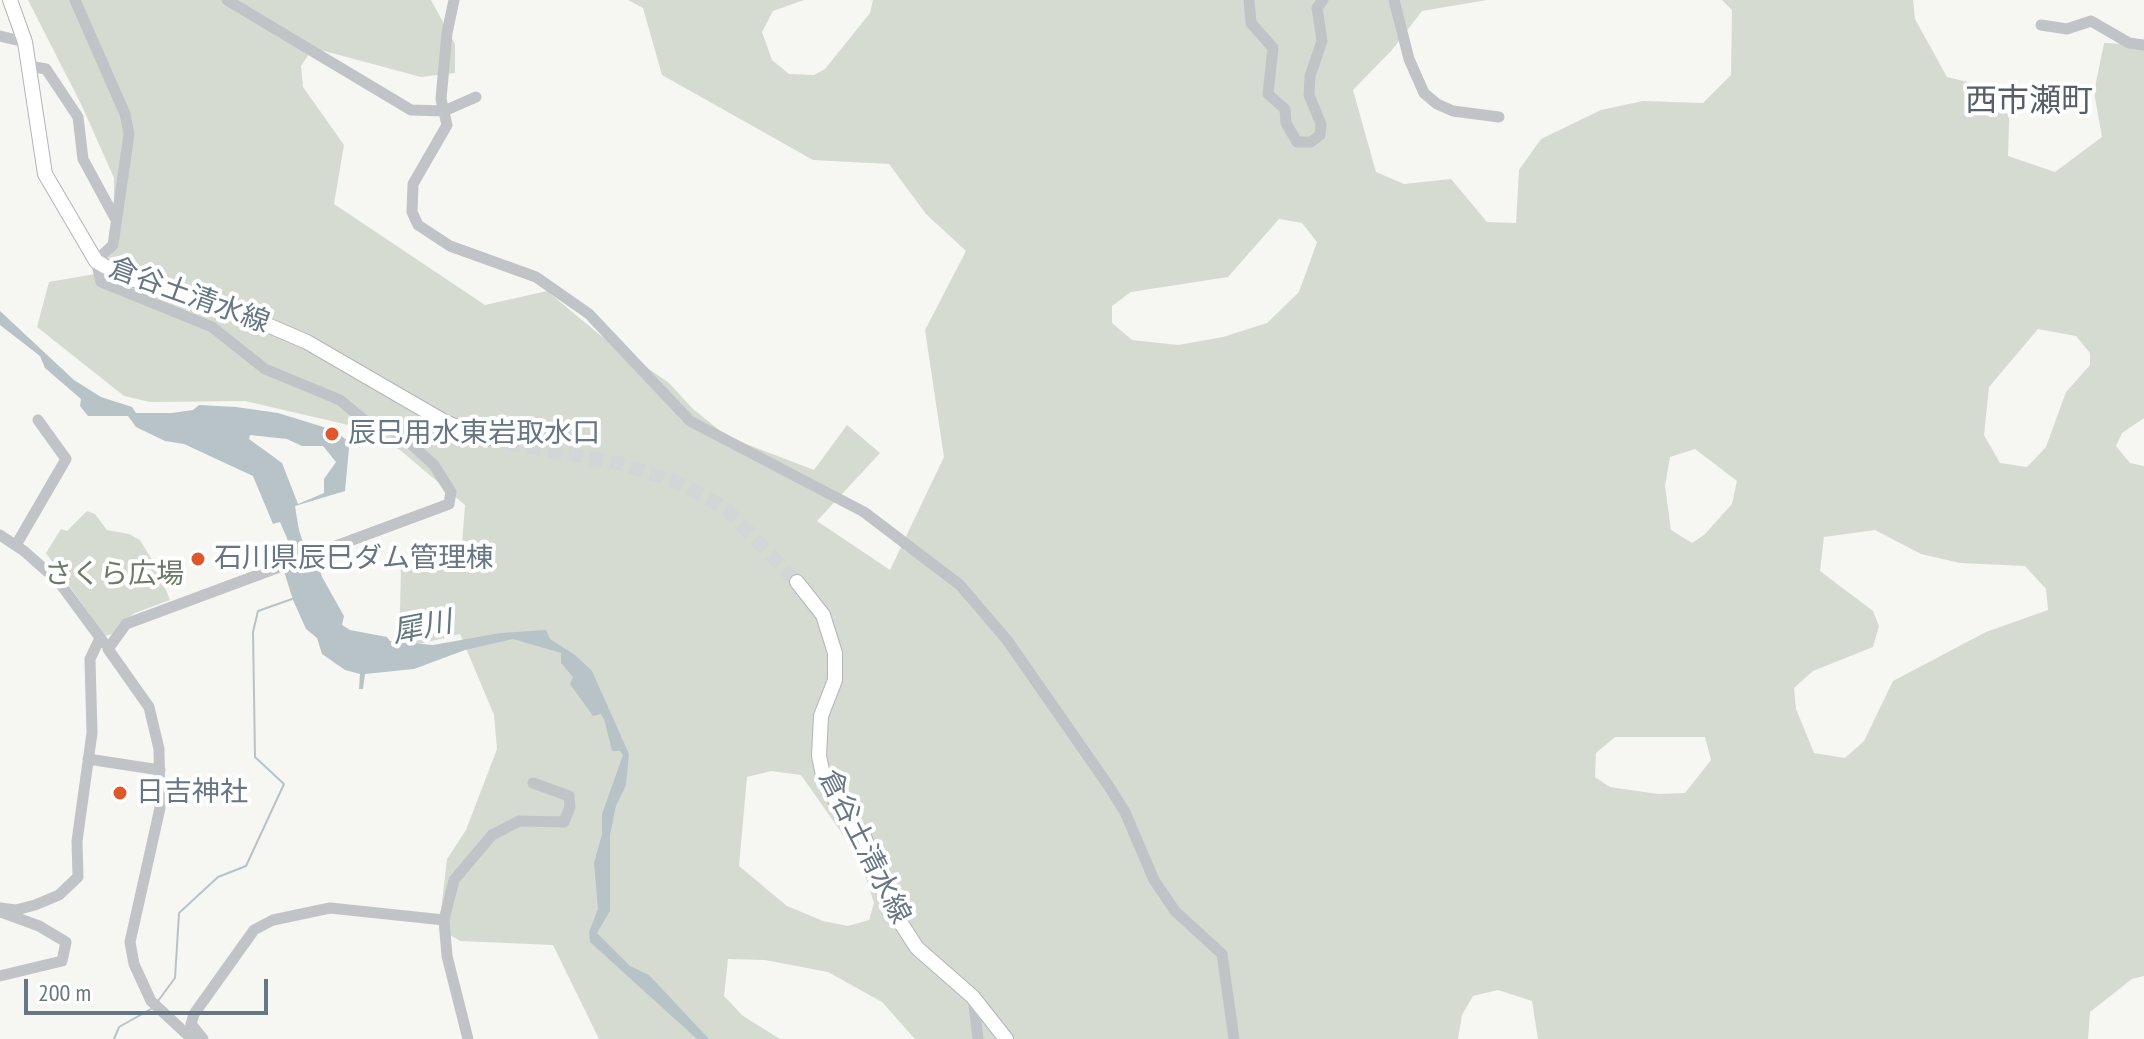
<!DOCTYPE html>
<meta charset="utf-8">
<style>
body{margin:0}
#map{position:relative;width:2144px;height:1039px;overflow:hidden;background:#f6f6f3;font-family:"PT Sans Narrow",sans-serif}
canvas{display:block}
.scale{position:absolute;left:24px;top:979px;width:244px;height:36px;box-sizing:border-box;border:4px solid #667684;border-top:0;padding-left:10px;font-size:24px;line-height:28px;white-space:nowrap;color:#667684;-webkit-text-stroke:6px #fff;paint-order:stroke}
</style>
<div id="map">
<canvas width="2144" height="1039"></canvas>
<div class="scale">200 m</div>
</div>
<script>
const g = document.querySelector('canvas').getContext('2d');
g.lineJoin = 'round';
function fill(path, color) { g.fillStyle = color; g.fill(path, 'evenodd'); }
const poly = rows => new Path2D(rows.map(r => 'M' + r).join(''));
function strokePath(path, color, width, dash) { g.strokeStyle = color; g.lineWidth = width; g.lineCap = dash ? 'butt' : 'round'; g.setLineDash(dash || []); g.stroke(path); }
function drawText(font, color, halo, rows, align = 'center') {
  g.font = font + ' "PT Sans Narrow","Noto Sans JP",sans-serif'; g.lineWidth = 8; g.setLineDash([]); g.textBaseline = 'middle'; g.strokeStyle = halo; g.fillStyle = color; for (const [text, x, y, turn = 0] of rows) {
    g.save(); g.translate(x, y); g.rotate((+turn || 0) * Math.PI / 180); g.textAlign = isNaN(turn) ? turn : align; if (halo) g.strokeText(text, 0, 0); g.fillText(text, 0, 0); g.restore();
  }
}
fill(poly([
 [28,0,431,0,455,44,455,73,421,77,313,48,301,66,303,87,344,145,334,204,485,305,547,291,600,335,669,383,693,409,728,437,814,470,847,425,880,453,817,521,890,570,944,457,925,330,966,251,926,214,889,164,813,160,662,75,643,8,628,0,804,0,773,11,762,32,772,60,789,74,814,75,825,69,870,13,873,0,1487,0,1422,11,1392,50,1353,90,1376,172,1404,184,1451,179,1487,222,1516,223,1519,170,1541,139,1601,110,1643,101,1703,103,1731,75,1732,10,1722,0,1913,0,1915,19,1947,77,2010,92,2008,156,2055,172,2102,137,2094,92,2104,43,2144,45,2144,418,2122,433,2116,446,2130,463,2144,466,2144,976,2132,979,2090,1012,2088,1039,1538,1039,1532,1001,1498,990,1473,996,1462,1015,1458,1039,915,1039,882,1002,828,972,765,960,728,959,724,996,743,1016,780,1039,599,1039,553,945,460,941,439,928,447,859,466,830,497,749,494,715,460,634,399,649,401,568,462,544,465,505,400,450,357,427,245,401,150,402,124,396,37,327,49,282,95,274,114,251,114,178,81,104],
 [1279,219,1302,223,1317,242,1299,292,1267,323,1223,337,1178,345,1132,340,1112,323,1112,306,1131,292,1228,277],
 [2038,329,2076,336,2090,353,2090,365,2066,392,2046,447,2027,467,2000,463,1984,435,1989,387],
 [1695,449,1737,481,1732,504,1704,535,1692,543,1671,530,1665,486,1670,457],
 [1875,530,1921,554,1960,563,2025,566,2046,589,2048,610,1986,632,1893,681,1864,741,1845,758,1814,753,1796,709,1794,688,1813,671,1873,647,1879,626,1873,611,1820,571,1824,537],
 [1615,737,1705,737,1711,760,1685,793,1658,794,1610,787,1595,777,1596,753],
 [771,771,801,775,860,859,874,903,869,920,848,926,823,921,787,906,739,866,747,777],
 [87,511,95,514,107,530,129,534,140,540,158,570,170,600,135,613,119,624,112,634,105,636,46,553,61,529,67,531]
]), '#d6dbd2');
fill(poly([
 [0,311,74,380,101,397,132,407,136,413,172,413,193,410,199,405,236,407,278,413,333,430,348,441,349,448,345,491,295,506,299,531,296,532,294,528,286,536,280,522,273,524,253,476,184,444,165,441,136,427,128,416,88,416,80,406,81,399,45,368,40,356,0,325],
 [250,435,287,439,302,446,323,446,336,462,324,479,324,493,298,504,282,463,249,439],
 [316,556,322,577,344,616,342,625,350,630,387,637,390,641,433,645,500,633,546,630,550,639,575,655,592,671,629,754,626,785,616,806,610,835,610,911,597,933,630,966,649,975,709,1039,697,1039,590,942,589,932,598,909,594,863,602,834,602,814,623,755,620,751,612,751,604,719,601,714,593,716,570,684,573,677,561,663,561,653,513,639,465,650,414,669,365,674,363,689,359,689,360,674,345,670,322,654,317,638,306,629,293,600,283,568]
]), '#b8c3c8');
strokePath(poly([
 [158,1001,175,978,179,913,218,877,246,866,284,784,255,757,253,632,258,611,292,599],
 [114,1039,119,1027,151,1009]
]), '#b8c3c8', 2);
strokePath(poly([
 [286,512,305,572]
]), '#b8c3c8', 14);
strokePath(poly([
 [486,439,622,464,680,483,726,509,797,582]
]), '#d2d6d7', 14, [14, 7]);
const major = poly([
 [10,0,25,42,45,174,96,261,123,277,214,302,307,342,445,422,486,439],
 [797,582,823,615,835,653,835,680,821,716,819,756,824,780,841,810,863,834,895,914,917,948,973,997,1006,1039]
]);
strokePath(major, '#b1b6ba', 16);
strokePath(poly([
 [75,0,125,114,129,134,113,245,96,261,101,282,212,327,265,369,340,400,364,420,399,433,434,465,451,492,449,504,126,624,108,649,149,707,159,749,160,808,130,942,134,964,151,1001,192,1039],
 [227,0,411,110,444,111,476,97],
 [454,0,447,33,441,99,447,125,413,184,412,212,418,225,450,246,536,277,589,314,690,421,864,512,960,585,1007,640,1108,785,1125,812,1154,880,1175,911,1222,954,1234,1039],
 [1249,0,1251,23,1273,48,1268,94,1285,109,1286,123,1297,142,1311,142,1320,135,1321,124,1309,95,1310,76,1322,41,1317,8,1323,0],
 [1394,0,1409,59,1424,93,1437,104,1453,111,1499,117],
 [2041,25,2067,29,2091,21,2129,43,2144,45],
 [0,36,25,42],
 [29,66,46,69,78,117,83,159,115,218],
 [0,535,24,551,59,582,104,643],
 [16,545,66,459,38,420],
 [88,759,160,770],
 [0,908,16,910,35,905,59,895,78,877,77,841,92,733,90,659,100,638],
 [0,976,62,961,66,942,39,926,1,912],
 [973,997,978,1039],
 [203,1039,191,1024,194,1014,254,930,273,920,330,908,444,920],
 [468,1039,447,956,444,920,454,880,492,835,519,821,564,822,570,807,569,796,533,783]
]), '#c0c4c7', 11);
strokePath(major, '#fff', 14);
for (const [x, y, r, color] of [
 [332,434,8,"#df572a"],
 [198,559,8,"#df572a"],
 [120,793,8,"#df572a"]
]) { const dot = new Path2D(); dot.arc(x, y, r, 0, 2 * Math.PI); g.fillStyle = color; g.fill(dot); strokePath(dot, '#fff', 3); }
drawText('28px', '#667684', '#fff', [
 ["倉谷土清水線",189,296,20],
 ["倉谷土清水線",864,847,63]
]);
drawText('28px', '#667684', '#fff', [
 ["辰巳用水東岩取水口",348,434],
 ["石川県辰巳ダム管理棟",214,559],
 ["日吉神社",136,793]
], 'left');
drawText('28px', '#697b65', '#fff', [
 ["さくら広場",114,575]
]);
drawText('italic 30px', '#627780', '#fff', [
 ["犀川",422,628,-11]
]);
drawText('32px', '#545f69', '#fff', [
 ["西市瀬町",2029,102]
]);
</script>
